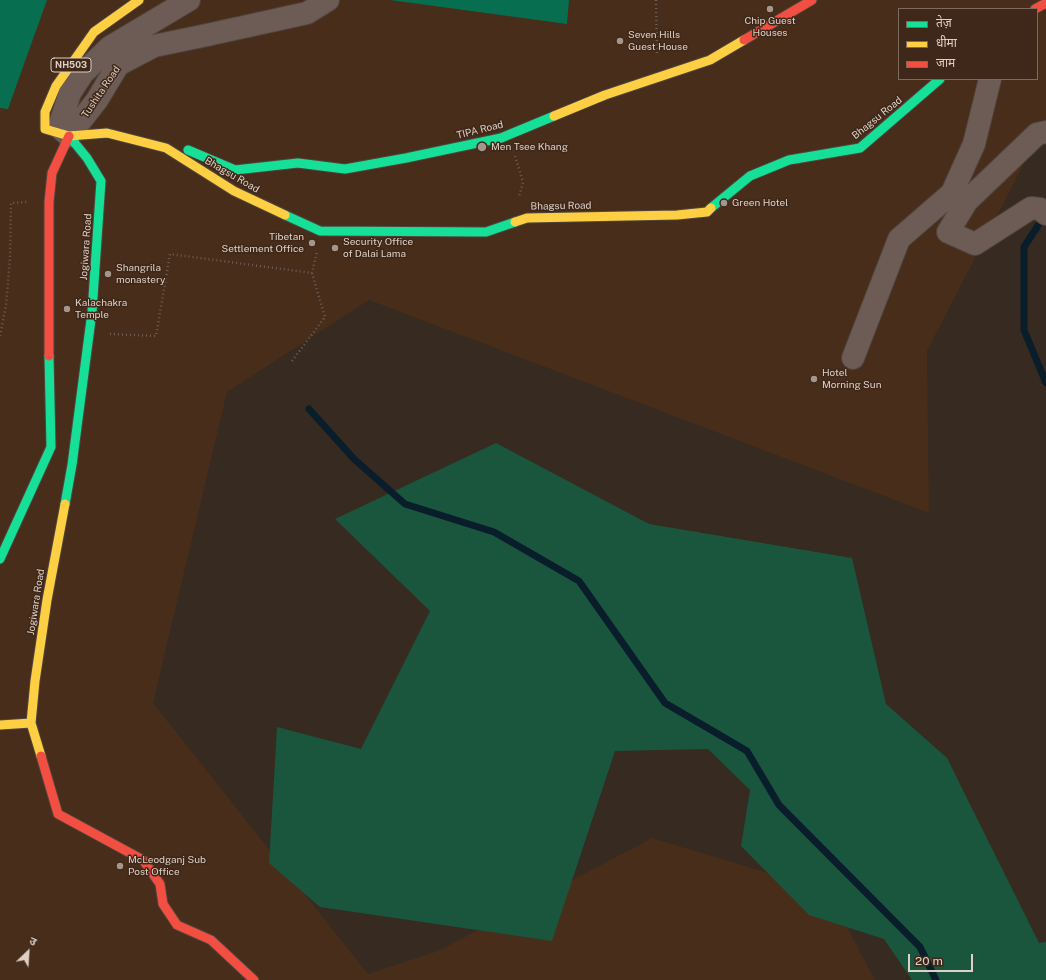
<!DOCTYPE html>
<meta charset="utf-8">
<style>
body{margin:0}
#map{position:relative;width:1046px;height:980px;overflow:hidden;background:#372a21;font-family:"Public Sans","Noto Sans Devanagari",sans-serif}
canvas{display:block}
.legend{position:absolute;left:898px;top:8px;width:140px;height:72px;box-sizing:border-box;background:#3f2819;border:1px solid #7f6b5e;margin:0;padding:5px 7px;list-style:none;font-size:12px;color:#dfd0c6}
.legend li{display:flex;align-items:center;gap:8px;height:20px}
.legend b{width:20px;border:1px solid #7f6b5e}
.north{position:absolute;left:8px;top:932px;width:40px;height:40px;-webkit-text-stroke:3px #3f2819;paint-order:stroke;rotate:25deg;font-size:11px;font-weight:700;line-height:16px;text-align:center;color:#dfd0c6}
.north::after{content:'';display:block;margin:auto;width:14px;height:18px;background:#dfd0c6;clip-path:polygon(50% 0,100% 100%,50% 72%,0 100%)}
.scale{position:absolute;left:908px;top:954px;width:65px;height:18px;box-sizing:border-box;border:2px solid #dfd0c6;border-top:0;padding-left:5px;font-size:12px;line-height:14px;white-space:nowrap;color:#dfd0c6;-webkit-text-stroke:3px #3f2819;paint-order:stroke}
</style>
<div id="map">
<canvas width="1046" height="980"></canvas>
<ul class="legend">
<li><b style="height:5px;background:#16e098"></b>तेज़</li>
<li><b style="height:5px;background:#ffcf43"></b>धीमा</li>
<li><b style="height:5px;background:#f24e42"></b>जाम</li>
</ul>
<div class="north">उ</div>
<div class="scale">20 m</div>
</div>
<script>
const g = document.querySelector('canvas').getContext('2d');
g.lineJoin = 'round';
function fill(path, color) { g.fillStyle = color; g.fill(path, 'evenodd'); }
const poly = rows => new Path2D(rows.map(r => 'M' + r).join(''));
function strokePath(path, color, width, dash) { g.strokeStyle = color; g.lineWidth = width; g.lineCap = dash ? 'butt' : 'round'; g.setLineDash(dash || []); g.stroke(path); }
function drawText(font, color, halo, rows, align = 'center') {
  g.font = font + ' "Public Sans",sans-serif'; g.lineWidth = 3; g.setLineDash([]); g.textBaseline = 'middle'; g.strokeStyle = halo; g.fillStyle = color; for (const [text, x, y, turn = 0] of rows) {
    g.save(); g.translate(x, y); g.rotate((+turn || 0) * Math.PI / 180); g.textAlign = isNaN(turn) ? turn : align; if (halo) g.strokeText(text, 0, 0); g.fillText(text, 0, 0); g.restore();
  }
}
fill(poly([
 [0,0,1046,0,1046,121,927,351,929,513,369,300,227,392,153,703,368,974,438,951,652,838,828,891,875,980,0,980],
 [899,9,1037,9,1037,79,899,79]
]), '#472d1a');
fill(poly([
 [496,443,649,524,852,558,886,704,947,758,1039,943,1046,942,1046,980,912,980,884,939,809,915,741,846,750,790,708,749,615,751,552,941,320,907,269,863,277,727,361,749,430,611,335,519]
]), '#1a553e');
fill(poly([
 [0,0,47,0,8,109,0,108],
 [390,0,569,0,567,24]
]), '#076f4f');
strokePath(poly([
 [1045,215,1024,247,1024,330,1046,383],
 [309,409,354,459,405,504,494,532,579,581,665,703,747,751,779,805,920,947,936,980]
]), '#091d2b', 7);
const street = poly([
 [189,0,110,47,83,73,70,93,59,127,69,136,97,100,118,65,154,46,207,35,307,13,328,0],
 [1046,132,1037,134,967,201,948,232,975,244,1031,208,1040,209,1046,214],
 [853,358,899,239,952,193,974,144,990,79]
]);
const fast = poly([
 [188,150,235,170,298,163,345,169,406,158,501,138,554,116],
 [711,208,750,176,789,160,860,148,940,79],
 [285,215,320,231,486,232,515,222],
 [65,504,72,465,92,312,101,181,87,158,69,136],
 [0,559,51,447,49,356]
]);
const slow = poly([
 [554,116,605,95,710,60,744,40],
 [69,136,107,133,166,148,234,191,285,215],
 [69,136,45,129,45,112,56,86,94,32,139,0],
 [515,222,527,218,677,215,707,212,711,208],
 [0,725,31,723],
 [41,756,31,723,35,681,47,600,65,504]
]);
const jam = poly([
 [1035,9,1046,3],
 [744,40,812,0],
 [49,356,49,202,52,173,69,136],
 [41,756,58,814,143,860,160,884,163,904,177,925,211,940,254,980]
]);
strokePath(street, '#50453d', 24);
strokePath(fast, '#50453d', 11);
strokePath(slow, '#50453d', 11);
strokePath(jam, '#50453d', 11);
strokePath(poly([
 [656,0,657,55],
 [515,156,523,182,519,197],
 [110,334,156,336,170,254,312,273,317,251],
 [0,336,6,305,10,258,11,203,27,202],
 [292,361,325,317,312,273]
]), '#6c5e57', 2.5, [1, 3]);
strokePath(street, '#6d5b55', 22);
strokePath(fast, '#16e098', 9);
strokePath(slow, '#ffcf43', 9);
strokePath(jam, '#f24e42', 9);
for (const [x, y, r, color] of [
 [770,9,4,"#a4968c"],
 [620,41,4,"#a4968c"],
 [482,147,5,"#a4968c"],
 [724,203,4,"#a4968c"],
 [312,243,4,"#a4968c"],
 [335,248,4,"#a4968c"],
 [108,274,4,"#a4968c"],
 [67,309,4,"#a4968c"],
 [814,379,4,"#a4968c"],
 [120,866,4,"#a4968c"]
]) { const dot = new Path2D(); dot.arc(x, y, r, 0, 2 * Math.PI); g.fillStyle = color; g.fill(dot); strokePath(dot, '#3f2819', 1.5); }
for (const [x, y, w] of [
 [71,65,40]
]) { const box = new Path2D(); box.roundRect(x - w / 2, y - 7, w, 14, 3); g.fillStyle = '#3f2819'; g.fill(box); strokePath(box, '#dfd0c6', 1); }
drawText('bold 9px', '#dfd0c6', null, [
 ["NH503",71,65]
]);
drawText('10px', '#dfd0c6', '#3f2819', [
 ["Chip Guest",770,21,"center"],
 ["Houses",770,33,"center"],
 ["Seven Hills",628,35],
 ["Guest House",628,47],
 ["Men Tsee Khang",491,147],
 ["Green Hotel",732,203],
 ["Tibetan",304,237,"right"],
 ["Settlement Office",304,249,"right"],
 ["Security Office",343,242],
 ["of Dalai Lama",343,254],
 ["Shangrila",116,268],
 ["monastery",116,280],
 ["Kalachakra",75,303],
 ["Temple",75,315],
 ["Hotel",822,373],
 ["Morning Sun",822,385],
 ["McLeodganj Sub",128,860],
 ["Post Office",128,872]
], 'left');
drawText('10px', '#dfd0c6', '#3f2819', [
 ["Tushita Road",101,92,-56],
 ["Bhagsu Road",877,118,-39],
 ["TIPA Road",480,130,-14],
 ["Bhagsu Road",232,175,30],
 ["Bhagsu Road",561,206,-1],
 ["Jogiwara Road",86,247,-86],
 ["Jogiwara Road",36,602,-81]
]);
</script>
